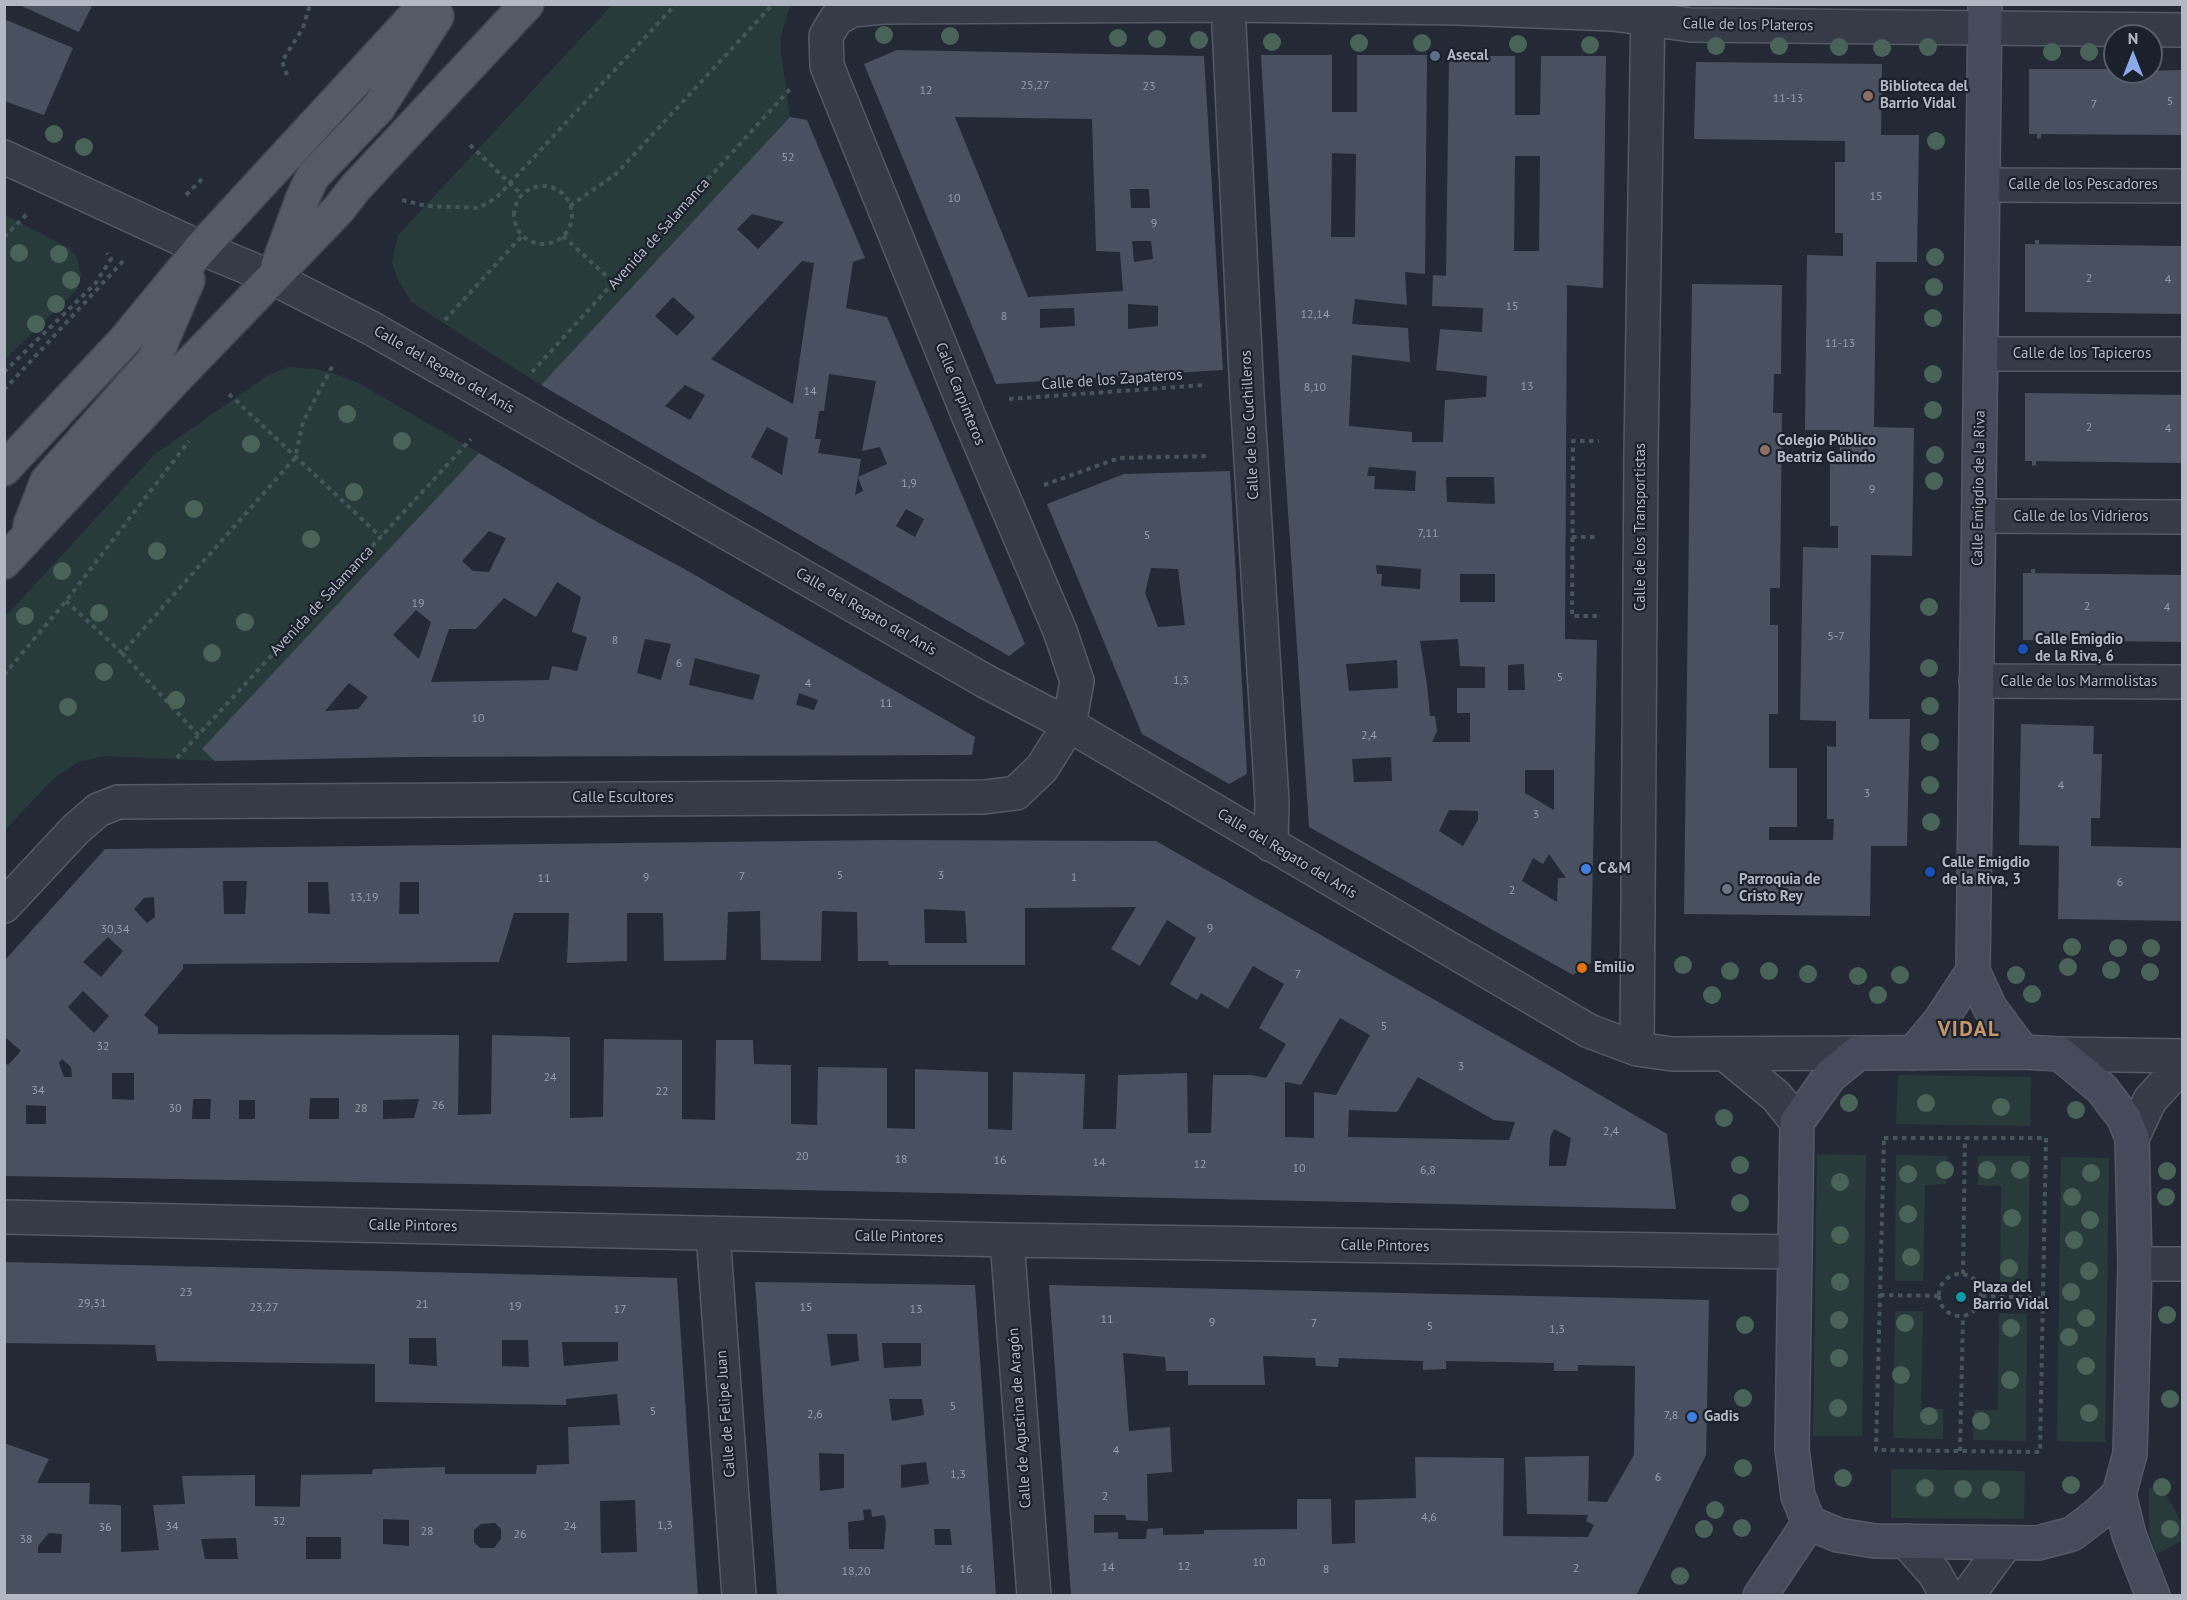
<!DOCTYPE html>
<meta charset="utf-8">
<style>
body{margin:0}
#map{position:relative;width:2187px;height:1600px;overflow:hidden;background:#232a36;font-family:"PT Sans",sans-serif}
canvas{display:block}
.frame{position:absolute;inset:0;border:6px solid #b1b7c3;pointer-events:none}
.north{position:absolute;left:2103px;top:24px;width:60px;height:60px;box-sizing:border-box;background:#1b212c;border:2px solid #575d68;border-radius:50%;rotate:0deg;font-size:16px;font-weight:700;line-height:24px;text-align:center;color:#b1b7c3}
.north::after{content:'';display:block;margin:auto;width:21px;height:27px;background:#8cabed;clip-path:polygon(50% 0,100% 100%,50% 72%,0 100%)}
</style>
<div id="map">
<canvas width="2187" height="1600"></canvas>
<div class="frame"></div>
<div class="north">N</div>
</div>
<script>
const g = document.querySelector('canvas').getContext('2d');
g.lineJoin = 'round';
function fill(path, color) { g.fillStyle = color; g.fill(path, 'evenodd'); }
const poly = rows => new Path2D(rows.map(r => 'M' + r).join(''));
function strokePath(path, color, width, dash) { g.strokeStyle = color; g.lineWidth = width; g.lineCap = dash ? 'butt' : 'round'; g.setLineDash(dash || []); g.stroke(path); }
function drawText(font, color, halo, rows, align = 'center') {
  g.font = font + ' "PT Sans",sans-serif'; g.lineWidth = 4.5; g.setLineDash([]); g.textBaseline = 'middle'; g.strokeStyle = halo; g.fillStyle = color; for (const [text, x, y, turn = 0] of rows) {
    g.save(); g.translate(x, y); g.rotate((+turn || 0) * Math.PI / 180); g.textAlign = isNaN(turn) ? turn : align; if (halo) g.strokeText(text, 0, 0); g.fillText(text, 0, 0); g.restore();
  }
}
fill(poly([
 [612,5,793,5,788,11,781,36,781,52,790,117,541,385,411,302,398,280,392,262,398,235],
 [5,215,69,248,77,257,81,275,77,290,5,359],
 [288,367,315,369,336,374,360,384,479,453,203,749,215,761,105,756,78,762,53,779,5,830,4,618,155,454,267,376],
 [1898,1075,2031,1077,2030,1126,1896,1124],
 [1817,1154,1866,1155,1862,1436,1813,1436],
 [1896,1155,1947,1156,1946,1184,1925,1185,1923,1281,1895,1281],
 [1978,1156,2030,1156,2028,1282,2000,1282,2001,1186,1978,1185],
 [2061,1157,2109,1158,2105,1442,2057,1441],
 [1895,1311,1923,1311,1921,1409,1943,1409,1943,1439,1893,1438],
 [1999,1313,2027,1314,2026,1441,1973,1440,1974,1410,1998,1410],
 [1891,1469,2025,1471,2024,1519,1891,1518],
 [2162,1487,2182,1524,2182,1541,2157,1554,2149,1534,2149,1488]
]), '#293a3b');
fill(poly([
 [17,4,93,4,79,32],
 [4,19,73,48,44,115,4,101],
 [897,50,1204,56,1223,370,996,384,864,64],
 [955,117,1092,119,1096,251,1120,252,1123,291,1028,297],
 [1130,189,1149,189,1150,208,1131,208],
 [1132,241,1151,241,1153,259,1134,262],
 [1128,304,1158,306,1158,326,1128,329],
 [1074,308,1075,326,1040,328,1040,309],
 [1261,55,1332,55,1332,112,1357,112,1357,55,1427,55,1425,274,1405,272,1407,305,1355,299,1352,324,1408,328,1410,362,1352,355,1349,426,1412,432,1412,442,1443,442,1445,400,1486,397,1487,376,1436,370,1440,329,1482,332,1483,308,1432,306,1433,275,1446,276,1449,56,1515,56,1515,115,1540,115,1541,56,1606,56,1603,288,1567,285,1565,639,1597,640,1591,963,1573,975,1309,827,1282,421],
 [1332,153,1356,154,1355,237,1331,237],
 [1515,156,1540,156,1539,251,1514,251],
 [1369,467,1416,471,1415,491,1374,489,1375,476,1367,476],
 [1446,477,1494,477,1495,504,1447,502],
 [1376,565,1421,569,1420,589,1381,586,1382,574,1377,574],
 [1460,574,1495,574,1495,602,1460,602],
 [1458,639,1460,666,1485,667,1485,688,1457,688,1457,713,1470,713,1470,742,1432,742,1437,731,1435,716,1430,716,1427,685,1420,641],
 [1397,660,1398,688,1349,691,1346,664],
 [1524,664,1525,690,1508,690,1508,665],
 [1391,757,1392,781,1354,782,1352,759],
 [1525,770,1554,770,1554,810,1525,793],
 [1449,810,1478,811,1478,820,1463,846,1439,831],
 [1549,854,1566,878,1558,878,1557,902,1522,881,1533,858,1543,864],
 [1696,62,1882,64,1881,135,1919,135,1917,262,1876,262,1874,427,1914,428,1912,556,1871,555,1869,719,1910,719,1907,846,1871,846,1870,916,1684,914,1692,284,1782,285,1781,374,1774,374,1773,413,1782,413,1780,588,1770,588,1770,625,1778,625,1778,714,1769,714,1769,768,1797,768,1797,827,1769,827,1769,840,1833,840,1834,819,1827,819,1827,746,1836,747,1836,721,1800,720,1803,547,1838,548,1838,526,1830,526,1830,454,1840,454,1840,430,1805,430,1807,255,1843,256,1843,233,1835,233,1835,162,1845,162,1845,141,1694,139],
 [2029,69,2115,69,2115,72,2182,70,2182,135,2029,134],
 [790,117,807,120,865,258,853,262,846,308,887,317,1025,644,1009,656,541,385],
 [752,214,784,222,758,249,737,229],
 [802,261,814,263,793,404,711,359],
 [673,297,695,317,677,336,655,316],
 [829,374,876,381,862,451,880,447,887,464,858,477,861,459,818,453,821,439,815,439,819,411,824,411],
 [685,385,705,395,690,420,665,406],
 [767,427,788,438,782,475,751,457],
 [858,477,863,491,855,495],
 [906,509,924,519,915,537,896,526],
 [2025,244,2182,246,2182,314,2025,312],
 [2025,393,2182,395,2182,463,2025,461],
 [479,453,599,523,688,571,975,737,972,755,405,757,215,761,202,749],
 [489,531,506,538,489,572,473,571,462,561],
 [557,582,581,597,572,632,587,637,577,671,552,666,549,680,431,682,449,629,476,629,504,598,536,617],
 [416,610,431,622,419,659,393,635],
 [645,639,671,644,661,680,637,673],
 [695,658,760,675,753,700,689,685],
 [349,683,368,697,358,709,325,711],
 [799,693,818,700,814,710,796,705],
 [1230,471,1247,774,1229,784,1142,734,1047,504,1124,474],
 [1151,568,1178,569,1185,625,1158,627,1145,593],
 [2023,573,2182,575,2182,642,2023,640],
 [2021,724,2094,726,2093,754,2102,754,2100,818,2091,818,2091,846,2182,848,2182,921,2058,919,2059,846,2019,845],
 [889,840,1156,841,1535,1057,1667,1134,1676,1209,752,1189,4,1176,4,1062,8,1065,21,1051,6,1038,5,1040,5,960,105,849],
 [223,881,247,881,245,914,224,914],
 [308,882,328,882,330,914,308,913],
 [400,882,419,882,419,914,399,914],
 [154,897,155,917,147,923,134,909,144,898],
 [1136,907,1111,949,1140,966,1167,920,1196,938,1170,984,1197,1000,1201,993,1228,1009,1253,966,1284,984,1259,1028,1286,1044,1266,1078,1251,1075,1213,1075,1211,1133,1188,1133,1187,1073,1118,1075,1116,1129,1083,1129,1085,1074,1013,1072,1012,1130,988,1129,988,1072,915,1069,915,1129,887,1128,887,1068,818,1067,817,1125,791,1124,791,1065,754,1064,753,1040,716,1040,715,1120,682,1119,682,1040,604,1039,603,1117,570,1118,570,1037,492,1035,491,1114,458,1115,459,1035,158,1034,158,1027,144,1015,183,969,183,964,499,962,514,913,569,913,567,963,627,961,627,913,663,913,664,961,726,960,728,912,760,911,761,960,821,961,822,911,857,912,858,961,888,961,889,965,1025,965,1025,908],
 [924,909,965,911,967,943,925,943],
 [108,937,123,951,101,977,83,962],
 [83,991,109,1016,94,1033,68,1007],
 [1340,1018,1370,1035,1336,1095,1314,1092,1314,1138,1285,1137,1285,1082,1301,1085],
 [62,1059,71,1067,72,1077,64,1077,59,1063],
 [112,1073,134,1073,134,1100,112,1099],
 [1418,1077,1494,1120,1515,1122,1509,1140,1348,1137,1349,1110,1397,1112],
 [310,1098,339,1098,339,1119,309,1119],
 [193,1099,211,1099,210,1119,192,1119],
 [419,1099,414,1118,383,1119,383,1100],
 [239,1100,255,1100,255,1119,239,1119],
 [26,1105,46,1106,46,1124,26,1124],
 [1554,1129,1571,1138,1566,1166,1549,1166,1550,1138],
 [4,1262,677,1278,698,1596,4,1596,4,1443,49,1459,37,1483,90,1483,89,1504,121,1505,121,1552,159,1550,153,1505,185,1504,182,1476,255,1475,255,1506,300,1507,301,1475,372,1474,373,1469,445,1467,445,1474,536,1474,537,1465,569,1464,568,1427,620,1425,617,1394,566,1399,566,1405,375,1402,375,1364,157,1361,155,1345,4,1343],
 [409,1338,436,1338,437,1366,409,1364],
 [502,1340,528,1340,529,1367,502,1366],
 [562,1342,618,1342,618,1361,564,1366],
 [635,1500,637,1552,601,1553,600,1501],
 [383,1519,409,1520,409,1546,383,1544],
 [495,1523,501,1529,501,1539,494,1548,480,1548,474,1542,474,1530,481,1524],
 [49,1533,62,1534,61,1553,38,1553,38,1546],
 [306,1537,341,1537,341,1559,306,1559],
 [236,1538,238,1559,205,1559,201,1539],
 [755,1282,975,1285,996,1596,777,1596],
 [827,1334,857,1334,859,1361,831,1366],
 [882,1343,921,1343,921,1366,884,1368],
 [889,1399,922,1399,924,1415,892,1421],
 [819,1453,844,1454,844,1488,820,1491],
 [926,1462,929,1484,901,1488,901,1465],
 [871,1509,872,1517,884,1515,886,1523,884,1549,849,1549,848,1522,864,1520,863,1510],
 [934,1529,950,1529,952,1545,935,1545],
 [1049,1285,1709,1300,1706,1455,1636,1596,1071,1596],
 [1123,1353,1165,1357,1166,1371,1188,1371,1188,1385,1265,1385,1263,1356,1315,1358,1316,1366,1338,1367,1339,1358,1423,1361,1423,1370,1446,1369,1446,1361,1554,1363,1554,1371,1578,1371,1578,1365,1635,1366,1634,1455,1607,1502,1588,1501,1589,1456,1525,1457,1527,1514,1588,1515,1586,1521,1594,1525,1588,1537,1503,1536,1504,1458,1415,1457,1416,1498,1355,1500,1355,1543,1332,1544,1331,1499,1297,1499,1297,1529,1204,1530,1204,1534,1163,1535,1163,1528,1147,1529,1146,1539,1118,1539,1118,1532,1094,1533,1094,1515,1125,1515,1126,1520,1148,1521,1147,1474,1172,1472,1170,1427,1129,1431]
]), '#495160');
const street = poly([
 [1228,5,1247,395,1272,801,1271,845],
 [4,157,201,248,273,278,371,328,985,681,1069,725,1589,1031,1637,1049,1672,1054,1858,1053],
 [1983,185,2182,186],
 [1981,354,2182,354],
 [1979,516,2182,517],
 [1976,681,2182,682],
 [4,906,75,830,98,810,118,802,984,797,1016,793,1042,768,1069,725,1077,681,1060,631,969,417,827,66,826,36,836,19,852,10,883,7,1228,5,1458,8,1613,14,1691,25,2182,30],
 [1637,1049,1641,453,1648,4],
 [1725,1054,1776,1096,1797,1122],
 [2060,1054,2182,1056],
 [2132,1138,2150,1100,2171,1077,2182,1069],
 [4,1217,1007,1240,1794,1252],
 [713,1233,739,1596],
 [1007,1240,1034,1596],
 [2135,1264,2182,1264],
 [1906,1541,1935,1574,1947,1596],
 [1967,1596,2006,1543]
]);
const secondary = poly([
 [1985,4,1973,971,1990,1008,2023,1052],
 [2023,1052,2060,1054,2102,1089,2124,1118,2132,1138,2135,1264,2130,1454,2119,1494,2097,1515,2072,1534,2038,1543,1875,1541,1838,1535,1809,1523,1798,1496,1792,1449,1797,1122,1830,1076,1858,1053,2023,1052],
 [1913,1053,1940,1021,1973,971],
 [2119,1494,2129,1535,2153,1596],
 [1760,1596,1809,1523]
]);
const primary = poly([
 [278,265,303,197,313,176,378,108,437,16],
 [4,469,125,340,201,248,426,4],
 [30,525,47,481,154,360,188,280],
 [4,562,177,377,338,210,356,187,527,4]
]);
strokePath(street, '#545a65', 36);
strokePath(secondary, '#545a65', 36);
strokePath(primary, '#3f4550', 36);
strokePath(poly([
 [287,75,282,61,303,28,310,4],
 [2039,134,2039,141],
 [470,145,522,195],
 '514 215a29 29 0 1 1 58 0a29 29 0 1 1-58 0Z',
 [186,195,202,179],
 [402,200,426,206,479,208,497,197,676,4],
 [570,206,616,174,773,4],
 [563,236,614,283],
 [4,237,27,214],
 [2037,240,2037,244],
 [445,320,522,236],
 [4,372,95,284,111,259,107,253],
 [532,372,790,89],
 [4,390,125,259],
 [229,394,381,537],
 [1009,399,1205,385],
 [2034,461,2034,468],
 [1044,485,1119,458,1209,456],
 [1572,537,1598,537],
 [2033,569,2033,573],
 [66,601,122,653,295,458,303,422,333,365],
 [1597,616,1572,616,1573,441,1599,441],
 [122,653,198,735],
 [4,675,66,601,189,441],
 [177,758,471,439],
 [1884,1138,2046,1138,2040,1452,1876,1450,1884,1138],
 [1963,1274,1965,1138],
 '1939 1295a21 21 0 1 1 42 0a21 21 0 1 1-42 0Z',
 [1880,1295,1939,1296],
 [1982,1296,2042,1298],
 [1960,1451,1963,1316]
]), '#465559', 4, [4.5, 4.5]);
strokePath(street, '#363c47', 33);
strokePath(secondary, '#454b5a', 33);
strokePath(primary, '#545b67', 33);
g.fillStyle = '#4a6359';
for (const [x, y] of [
 [884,35],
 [950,36],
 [1118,38],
 [1157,39],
 [1199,40],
 [1272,42],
 [1359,43],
 [1422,43],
 [1518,44],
 [1590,45],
 [1716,46],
 [1779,46],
 [1839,47],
 [1928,47],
 [1882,48],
 [2052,52],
 [2089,52],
 [54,134],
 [1936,141],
 [84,147],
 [19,253],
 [59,254],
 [1935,257],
 [71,280],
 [1934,287],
 [56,304],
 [1933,318],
 [36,324],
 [1933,374],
 [1933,410],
 [347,414],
 [402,441],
 [251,444],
 [1935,455],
 [1934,481],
 [354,492],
 [194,509],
 [311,539],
 [157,551],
 [62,571],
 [1929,607],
 [99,613],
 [25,616],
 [245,622],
 [212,653],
 [1929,668],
 [104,672],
 [176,700],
 [1930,706],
 [68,707],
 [1930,742],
 [1930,785],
 [1931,822],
 [2072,947],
 [2118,948],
 [2151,948],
 [1683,965],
 [2068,967],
 [2111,970],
 [1730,971],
 [1769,971],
 [2150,972],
 [1808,974],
 [1900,975],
 [2016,975],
 [1858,976],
 [2032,994],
 [1712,995],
 [1878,995],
 [1849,1103],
 [1926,1103],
 [2001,1107],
 [2076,1110],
 [1724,1118],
 [1740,1165],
 [1945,1170],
 [1987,1170],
 [2020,1170],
 [2167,1171],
 [2091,1173],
 [1908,1174],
 [1840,1182],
 [2072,1197],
 [2166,1197],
 [1740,1203],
 [1908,1214],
 [2012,1218],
 [2090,1220],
 [1840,1235],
 [2074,1240],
 [1911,1257],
 [2009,1268],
 [2089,1271],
 [1840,1282],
 [2071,1292],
 [2167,1315],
 [2086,1318],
 [1839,1320],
 [1905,1323],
 [1745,1325],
 [2011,1328],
 [2069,1337],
 [1839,1358],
 [2086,1366],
 [1901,1375],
 [2010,1380],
 [1743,1398],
 [2170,1399],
 [1838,1408],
 [2089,1413],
 [1929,1416],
 [1981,1421],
 [1743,1468],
 [1843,1478],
 [2071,1485],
 [2162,1487],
 [1925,1488],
 [1963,1489],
 [1991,1490],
 [1715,1510],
 [1742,1528],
 [1704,1529],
 [2170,1529],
 [1680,1576]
]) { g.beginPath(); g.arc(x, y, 9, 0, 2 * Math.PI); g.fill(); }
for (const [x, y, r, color] of [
 [1435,56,6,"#5c6f8a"],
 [1868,96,6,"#8d6e63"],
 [1765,450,6,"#8d6e63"],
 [2023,649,6,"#1a4fb4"],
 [1586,869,6,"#3f7fe0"],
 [1930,872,6,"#1a4fb4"],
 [1727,889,6,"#6b7280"],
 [1582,968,6,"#e8710a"],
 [1961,1297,6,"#0f9aa8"],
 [1692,1417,6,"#3f7fe0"]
]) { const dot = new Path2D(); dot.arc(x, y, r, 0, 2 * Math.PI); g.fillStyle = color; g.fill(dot); strokePath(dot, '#1b212c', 2); }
drawText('12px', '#979eaa', null, [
 ["25,27",1035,86],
 ["23",1149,87],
 ["12",926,91],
 ["11-13",1788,99],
 ["5",2170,102],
 ["7",2094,105],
 ["52",788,158],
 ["15",1876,197],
 ["10",954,199],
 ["9",1154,224],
 ["2",2089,279],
 ["4",2168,280],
 ["15",1512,307],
 ["12,14",1315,315],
 ["8",1004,317],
 ["11-13",1840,344],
 ["13",1527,387],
 ["8,10",1315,388],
 ["14",810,392],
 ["2",2089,428],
 ["4",2168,429],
 ["1,9",909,484],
 ["9",1872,490],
 ["7,11",1428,534],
 ["5",1147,536],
 ["19",418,604],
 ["2",2087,607],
 ["4",2167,608],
 ["5-7",1836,637],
 ["8",615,641],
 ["6",679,664],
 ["5",1560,678],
 ["1,3",1181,681],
 ["4",808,684],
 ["11",886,704],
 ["10",478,719],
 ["2,4",1369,736],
 ["4",2061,786],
 ["3",1867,794],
 ["3",1536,815],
 ["5",840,876],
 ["3",941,876],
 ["7",742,877],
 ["9",646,878],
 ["1",1074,878],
 ["11",544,879],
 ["6",2120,883],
 ["2",1512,891],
 ["13,19",364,898],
 ["9",1210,929],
 ["30,34",115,930],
 ["7",1298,975],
 ["5",1384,1027],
 ["32",103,1047],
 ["3",1461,1067],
 ["24",550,1078],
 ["34",38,1091],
 ["22",662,1092],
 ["26",438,1106],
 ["30",175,1109],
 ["28",361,1109],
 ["2,4",1611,1132],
 ["20",802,1157],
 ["18",901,1160],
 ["16",1000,1161],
 ["14",1099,1163],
 ["12",1200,1165],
 ["10",1299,1169],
 ["6,8",1428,1171],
 ["23",186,1293],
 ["29,31",92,1304],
 ["21",422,1305],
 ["19",515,1307],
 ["23,27",264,1308],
 ["15",806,1308],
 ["17",620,1310],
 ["13",916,1310],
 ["11",1107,1320],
 ["9",1212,1323],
 ["7",1314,1324],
 ["5",1430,1327],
 ["1,3",1557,1330],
 ["5",953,1407],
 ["5",653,1412],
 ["2,6",815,1415],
 ["7,8",1671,1416],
 ["4",1116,1451],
 ["1,3",958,1475],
 ["6",1658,1478],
 ["2",1105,1497],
 ["4,6",1429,1518],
 ["32",279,1522],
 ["1,3",665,1526],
 ["34",172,1527],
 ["24",570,1527],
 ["36",105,1528],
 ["28",427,1532],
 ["26",520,1535],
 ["38",26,1540],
 ["10",1259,1563],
 ["12",1184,1567],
 ["14",1108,1568],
 ["2",1576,1569],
 ["16",966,1570],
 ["8",1326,1570],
 ["18,20",856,1572]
]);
drawText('15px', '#b1b7c3', '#1b212c', [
 ["Calle de los Plateros",1748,25,1],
 ["Calle de los Pescadores",2083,185],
 ["Avenida de Salamanca",659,234,-48],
 ["Calle de los Tapiceros",2082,354],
 ["Calle del Regato del Anís",444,370,30],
 ["Calle de los Zapateros",1112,380,-4],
 ["Calle Carpinteros",960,394,68],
 ["Calle de los Cuchilleros",1250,425,-93],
 ["Calle Emigdio de la Riva",1979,488,-89],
 ["Calle de los Vidrieros",2081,517],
 ["Calle de los Transportistas",1641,527,-90],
 ["Avenida de Salamanca",322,601,-47],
 ["Calle del Regato del Anís",866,612,30],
 ["Calle de los Marmolistas",2079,682],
 ["Calle Escultores",623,798],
 ["Calle del Regato del Anís",1287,854,31],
 ["Calle Pintores",413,1226,1],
 ["Calle Pintores",899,1237,1],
 ["Calle Pintores",1385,1246,1],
 ["Calle de Felipe Juan",726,1414,-94],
 ["Calle de Agustina de Aragón",1020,1418,-94]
]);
drawText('bold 15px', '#b1b7c3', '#1b212c', [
 ["Asecal",1447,56],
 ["Biblioteca del",1880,87],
 ["Barrio Vidal",1880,104],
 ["Colegio Público",1777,441],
 ["Beatriz Galindo",1777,458],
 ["Calle Emigdio",2035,640],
 ["de la Riva, 6",2035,657],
 ["Calle Emigdio",1942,863],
 ["de la Riva, 3",1942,880],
 ["C&M",1598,869],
 ["Parroquia de",1739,880],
 ["Cristo Rey",1739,897],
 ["Emilio",1594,968],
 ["Plaza del",1973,1288],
 ["Barrio Vidal",1973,1305],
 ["Gadis",1704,1417]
], 'left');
g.letterSpacing = '1.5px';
drawText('bold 21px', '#c99766', '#1b212c', [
 ["VIDAL",1969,1030]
]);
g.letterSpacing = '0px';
</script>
